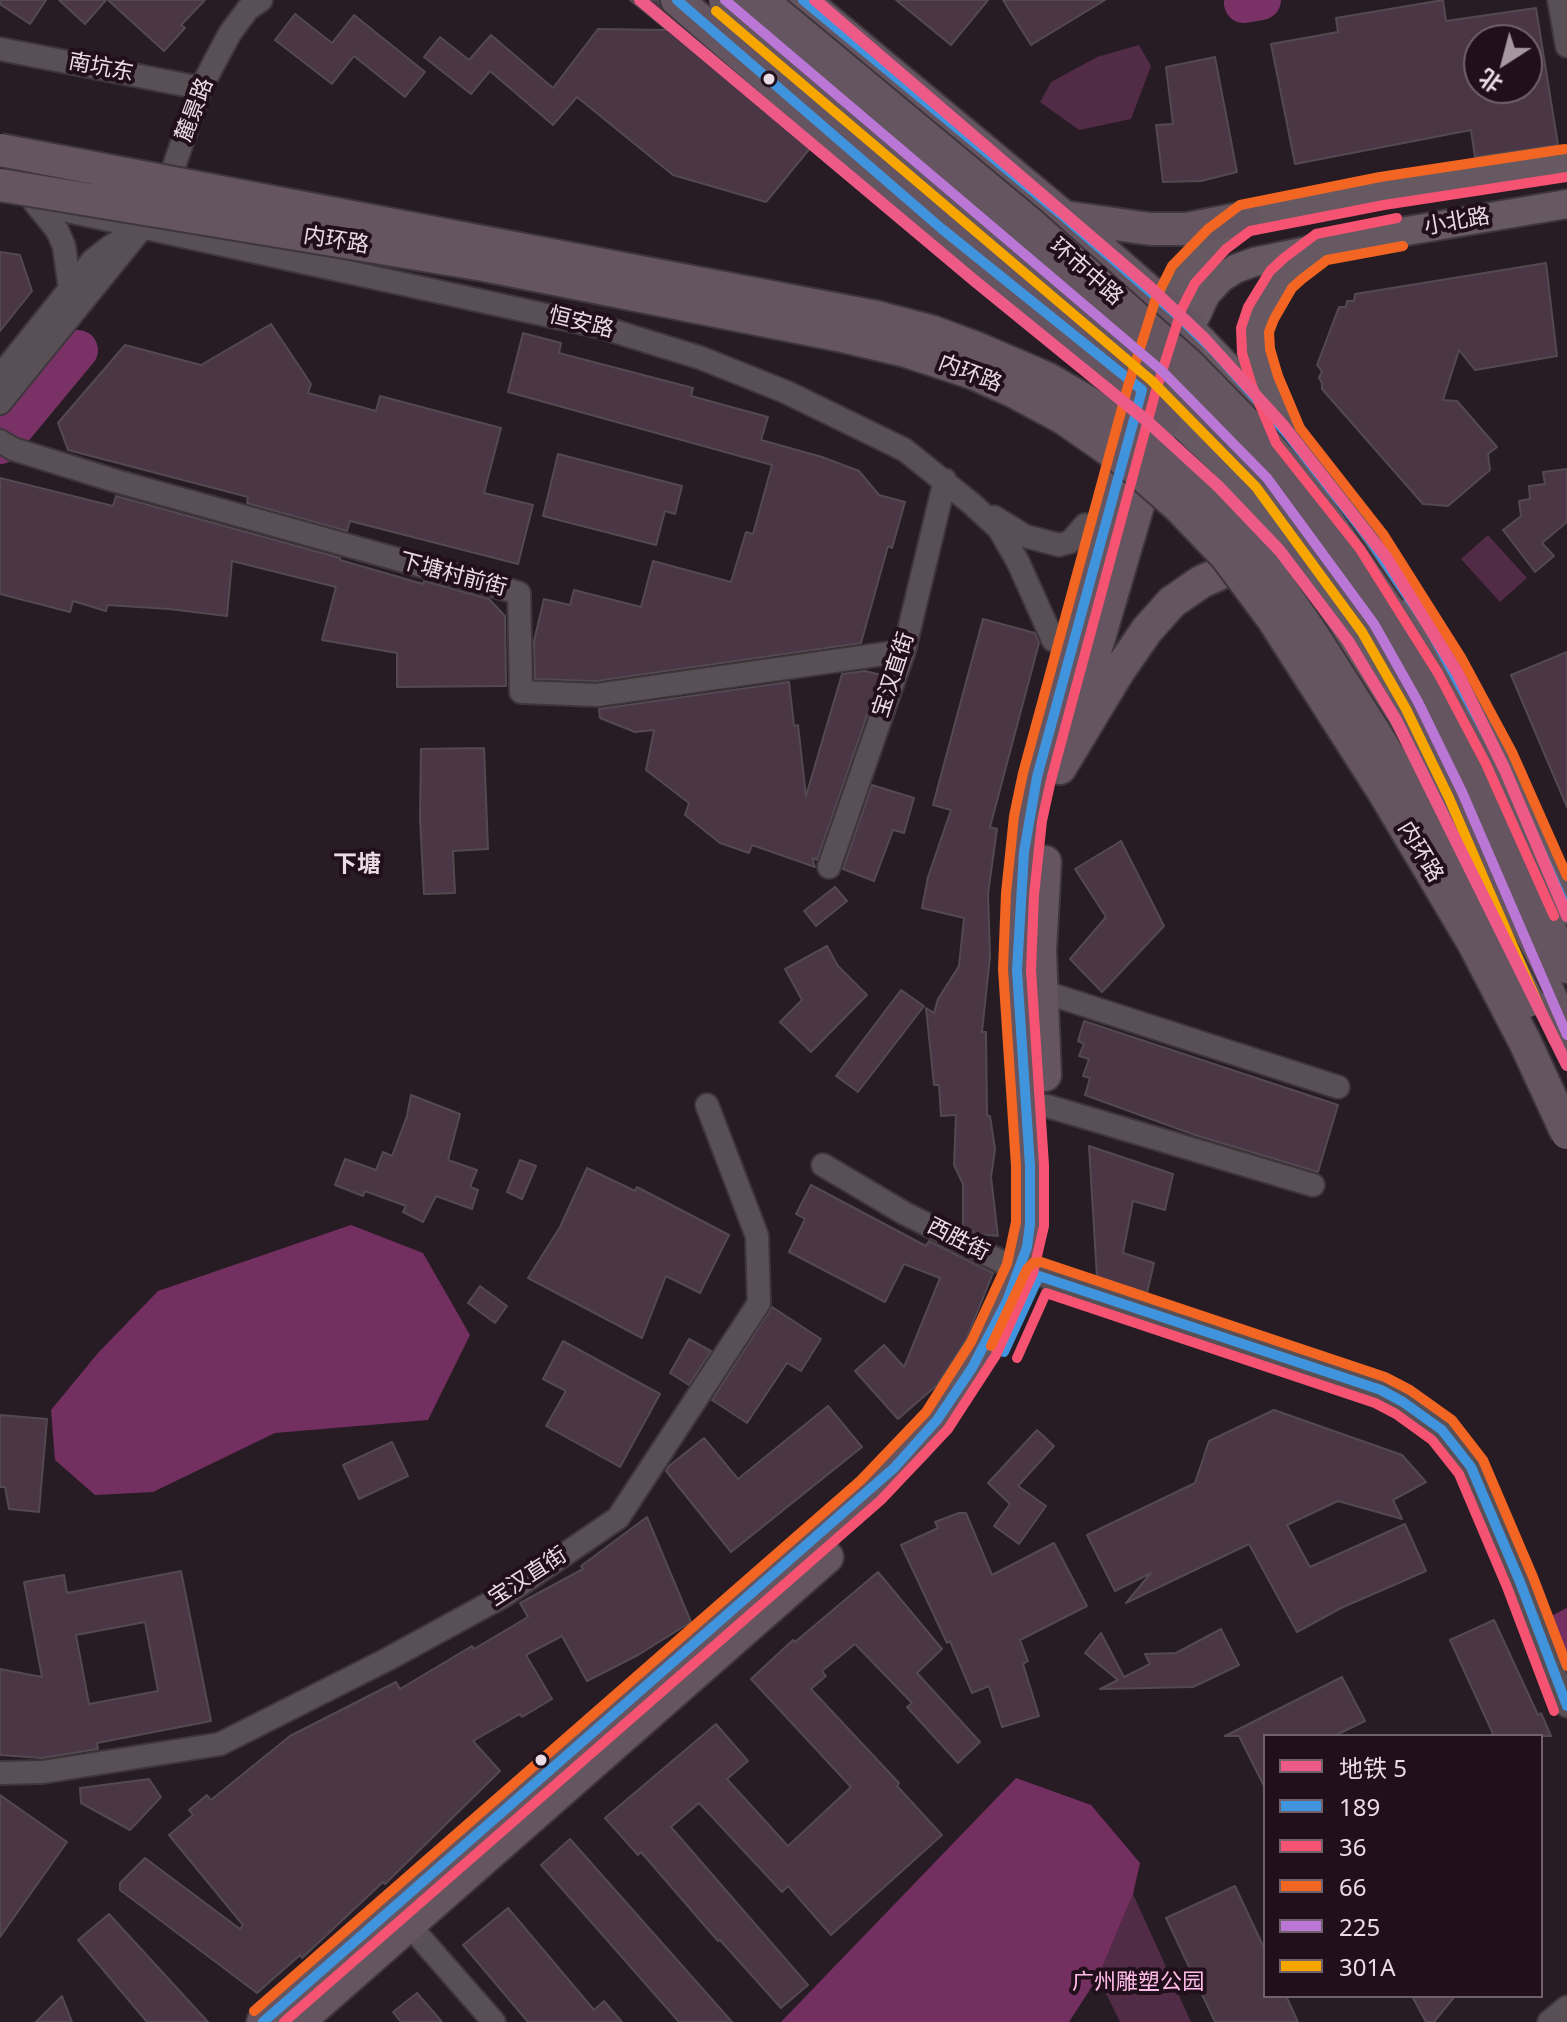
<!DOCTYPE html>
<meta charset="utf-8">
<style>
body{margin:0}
#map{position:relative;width:1567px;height:2022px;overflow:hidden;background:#271c24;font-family:"Noto Sans","Noto Sans SC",sans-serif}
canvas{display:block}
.legend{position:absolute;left:1263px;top:1734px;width:280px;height:264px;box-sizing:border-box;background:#210f1b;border:2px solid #71616b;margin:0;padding:10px 14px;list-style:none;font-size:24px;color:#e9dbe4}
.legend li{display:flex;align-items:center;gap:16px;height:40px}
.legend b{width:40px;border:2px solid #71616b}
.north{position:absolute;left:1463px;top:24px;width:80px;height:80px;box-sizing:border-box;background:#210f1b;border:2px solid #71616b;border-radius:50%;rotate:216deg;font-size:22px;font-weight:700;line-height:32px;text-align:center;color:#e9dbe4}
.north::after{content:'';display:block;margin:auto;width:28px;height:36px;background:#a598a1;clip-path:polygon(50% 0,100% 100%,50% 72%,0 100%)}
</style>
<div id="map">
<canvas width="1567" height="2022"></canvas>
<ul class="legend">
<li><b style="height:10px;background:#ee5a88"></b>地铁 5</li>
<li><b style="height:10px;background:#4094de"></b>189</li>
<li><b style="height:10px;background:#f65372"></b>36</li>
<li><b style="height:10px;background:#f26522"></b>66</li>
<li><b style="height:10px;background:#ba77d6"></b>225</li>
<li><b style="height:10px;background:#f7a600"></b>301A</li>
</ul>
<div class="north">北</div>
</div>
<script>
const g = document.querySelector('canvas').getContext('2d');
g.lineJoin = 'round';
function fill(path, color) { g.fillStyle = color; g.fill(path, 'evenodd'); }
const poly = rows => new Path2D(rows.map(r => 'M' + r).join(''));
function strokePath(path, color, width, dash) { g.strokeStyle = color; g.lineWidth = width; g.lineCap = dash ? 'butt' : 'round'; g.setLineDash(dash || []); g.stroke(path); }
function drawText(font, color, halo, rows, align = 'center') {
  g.font = font + ' "Noto Sans","Noto Sans SC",sans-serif'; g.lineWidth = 8; g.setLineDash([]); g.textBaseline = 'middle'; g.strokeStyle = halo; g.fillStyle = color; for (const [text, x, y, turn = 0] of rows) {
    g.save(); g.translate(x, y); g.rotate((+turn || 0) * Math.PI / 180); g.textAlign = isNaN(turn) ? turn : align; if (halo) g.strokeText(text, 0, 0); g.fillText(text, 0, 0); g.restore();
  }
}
fill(poly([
 [1139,45,1151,66,1131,119,1079,130,1040,102,1051,82,1097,57],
 [1488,535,1527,578,1500,602,1461,559],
 [1133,1894,1191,2022,1120,2022,1098,1977]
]), '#522b47');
fill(poly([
 [351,1225,423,1253,470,1335,428,1420,275,1433,153,1492,95,1495,55,1460,51,1410,98,1353,158,1291],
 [1567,1608,1567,1660,1551,1616],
 [1016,1778,1091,1805,1140,1863,1133,1894,1098,1977,1069,2022,781,2022]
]), '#742f61');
strokePath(poly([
 [1244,3,1261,0],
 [0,444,78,350]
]), '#7a3266', 40);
const building = poly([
 [0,0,46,0,30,24,0,4,0,0],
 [59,0,106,0,85,24,59,0],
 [108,0,205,0,181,25,185,28,164,51,108,0],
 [630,0,658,0,665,14,824,152,821,155,811,147,766,202,673,175,577,97,553,125,490,71,471,94,424,57,440,37,469,60,491,35,553,88,598,29,667,30,630,0],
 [896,0,988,0,951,45,896,0],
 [1003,0,1105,0,1031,45,1003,0],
 [1443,0,1446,21,1536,8,1558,145,1475,157,1471,130,1295,164,1271,44,1338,32,1336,18,1443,0],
 [1479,40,1527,40,1527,88,1479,88,1479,40],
 [295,14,332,43,354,15,425,72,405,97,354,56,332,84,275,40,295,14],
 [1215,57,1237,172,1201,181,1163,182,1156,125,1173,124,1166,67,1215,57],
 [0,252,20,255,32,291,0,331,0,252],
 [1546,263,1557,356,1475,370,1459,350,1443,400,1457,401,1497,447,1488,454,1490,470,1448,506,1423,504,1322,389,1322,383,1319,378,1322,371,1317,365,1339,307,1346,307,1347,301,1354,301,1355,294,1546,263],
 [271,324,311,384,308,393,376,411,380,396,501,428,484,493,533,505,518,564,350,521,347,531,247,503,248,497,68,450,58,423,125,345,201,365,271,324],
 [523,333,561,343,559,353,693,388,691,396,768,417,761,440,822,457,859,471,879,495,905,502,892,548,888,546,861,643,596,681,535,679,534,641,544,599,570,605,574,590,641,607,653,561,731,582,746,532,753,534,772,465,508,392,523,333],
 [558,454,682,486,675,514,665,511,656,545,543,516,558,454],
 [1567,469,1567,522,1542,543,1554,556,1535,572,1503,530,1521,516,1519,501,1530,499,1529,486,1545,484,1543,472,1567,469],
 [0,478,113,506,116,496,340,558,340,560,423,584,424,581,489,599,505,616,506,686,397,687,397,653,322,640,336,587,232,561,227,616,169,609,107,605,106,611,73,601,70,612,0,594,0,478],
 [983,619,1035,633,1039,643,990,827,997,829,988,894,990,956,982,1032,986,1032,987,1116,990,1116,995,1149,991,1177,998,1236,977,1234,963,1227,963,1184,954,1165,956,1115,941,1116,939,1085,934,1085,926,1008,934,1013,938,999,959,966,964,918,922,908,928,877,951,810,933,805,983,619],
 [1567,652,1567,807,1511,675,1567,652],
 [865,671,881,675,817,860,812,858,815,867,752,845,749,853,720,843,685,815,689,803,646,770,654,730,635,732,600,718,599,709,789,682,794,726,798,725,806,796,842,674,865,671],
 [484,748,488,849,453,851,455,893,424,894,420,818,421,749,484,748],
 [872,785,914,798,904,833,893,830,874,881,843,869,872,785],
 [1121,841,1164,926,1102,992,1070,959,1106,917,1075,869,1121,841],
 [835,887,847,901,816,926,804,911,835,887],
 [827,946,838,966,867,995,811,1052,780,1022,802,1000,785,969,827,946],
 [901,990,924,1006,858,1092,836,1076,901,990],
 [1084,1021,1338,1105,1318,1172,1195,1135,1085,1095,1090,1078,1083,1076,1089,1059,1079,1056,1084,1044,1078,1041,1084,1021],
 [411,1095,460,1114,448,1160,477,1170,470,1187,478,1190,472,1209,436,1196,423,1222,403,1212,406,1206,365,1191,363,1196,335,1185,345,1159,376,1170,383,1152,392,1156,407,1116,411,1095],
 [1089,1146,1173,1174,1165,1210,1133,1201,1123,1253,1154,1263,1147,1293,1097,1278,1089,1146],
 [520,1160,536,1166,522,1199,507,1192,520,1160],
 [587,1168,635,1191,637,1187,729,1235,700,1293,666,1276,642,1338,528,1278,560,1227,587,1168],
 [811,1185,926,1246,929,1241,993,1273,966,1340,937,1385,898,1419,855,1371,884,1345,904,1367,940,1278,904,1264,885,1302,789,1252,805,1219,796,1214,811,1185],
 [480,1286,507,1306,495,1323,468,1303,480,1286],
 [772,1307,821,1339,801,1371,787,1363,747,1423,712,1400,772,1307],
 [689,1339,711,1351,689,1385,670,1373,689,1339],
 [563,1341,660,1394,620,1467,546,1426,566,1391,543,1379,563,1341],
 [828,1406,862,1447,731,1552,666,1471,669,1466,704,1438,738,1479,828,1406],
 [1274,1410,1402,1455,1426,1482,1393,1500,1402,1519,1338,1501,1287,1525,1310,1567,1405,1524,1426,1571,1341,1608,1297,1632,1249,1544,1126,1603,1151,1573,1115,1591,1087,1535,1195,1483,1209,1441,1274,1410],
 [0,1415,47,1419,39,1512,9,1509,5,1487,0,1487,0,1415],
 [1037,1430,1054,1446,1018,1486,1046,1506,1019,1544,994,1526,1010,1504,988,1483,1037,1430],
 [392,1442,408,1476,359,1499,343,1465,392,1442],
 [959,1513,966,1513,992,1575,1054,1543,1087,1606,1020,1640,1028,1661,1023,1664,1039,1716,1002,1727,989,1686,972,1693,950,1641,947,1643,901,1545,938,1528,935,1522,959,1513],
 [647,1517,691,1622,638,1655,587,1681,562,1636,526,1655,552,1699,522,1717,520,1714,473,1741,500,1771,385,1884,383,1882,302,1958,300,1955,257,1993,120,1890,120,1883,145,1858,240,1929,243,1925,169,1835,193,1815,189,1810,207,1795,211,1800,290,1736,396,1682,400,1689,472,1646,474,1649,528,1617,520,1603,583,1569,581,1566,647,1517],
 [181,1571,211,1721,97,1743,98,1749,42,1758,0,1755,0,1669,42,1677,24,1582,64,1575,67,1593,181,1571],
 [145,1622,158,1691,89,1704,76,1635,145,1622],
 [878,1572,942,1649,917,1673,980,1742,958,1763,907,1707,912,1703,855,1644,822,1671,826,1676,811,1689,899,1783,897,1786,942,1835,831,1935,788,1886,782,1892,699,1803,671,1827,808,1985,781,2008,720,1940,718,1941,641,1852,638,1855,605,1818,716,1724,748,1761,727,1779,788,1846,851,1787,751,1679,793,1640,795,1642,878,1572],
 [1494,1620,1538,1715,1541,1713,1551,1736,1494,1736,1450,1640,1494,1620],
 [1221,1629,1239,1665,1193,1687,1100,1689,1118,1680,1085,1653,1101,1633,1124,1677,1150,1664,1145,1654,1176,1653,1221,1629],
 [1342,1677,1365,1721,1334,1736,1265,1736,1265,1788,1239,1736,1225,1736,1342,1677],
 [149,1779,161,1797,130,1830,81,1803,80,1788,149,1779],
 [0,1795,67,1842,0,1937,0,1795],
 [570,1839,732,2022,679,2022,541,1865,570,1839],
 [1235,1886,1265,1950,1265,1996,1286,1996,1298,2022,1215,2022,1166,1918,1235,1886],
 [508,1908,594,2010,604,2001,622,2022,528,2022,463,1945,508,1908],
 [109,1914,208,2022,147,2022,78,1940,109,1914],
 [417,1993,442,2022,401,2022,393,2012,417,1993],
 [62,1996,72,2022,36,2022,62,1996],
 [1412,1996,1455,1996,1434,2022,1426,2022,1412,1996]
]);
fill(building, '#4a3645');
strokePath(building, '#534950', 2);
const minor = poly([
 [1559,0,1567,46],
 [0,49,201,88],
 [35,203,57,230,64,246,70,289],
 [54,208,601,327,701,358,786,392,905,450,972,504,999,529,1018,562,1053,640],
 [0,376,92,261,111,246,130,235],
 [0,403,141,229,172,172,201,88,214,63,230,33,248,9,261,0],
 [0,441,13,449,116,481,519,593,521,692,597,695,904,651],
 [994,517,1025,536,1059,545,1070,542,1085,525],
 [829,867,904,651,945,480],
 [1041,991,1338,1087],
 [1047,1106,1313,1185],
 [823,1165,904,1213,1002,1262,1381,1390,1423,1415,1442,1430,1471,1467,1520,1582,1567,1706],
 [0,1773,43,1772,220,1744,388,1659,505,1595,618,1518,759,1303,757,1236,707,1105],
 [410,1926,494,2022],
 [1549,2022,1567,2007]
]);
const major = poly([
 [1567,204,1383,235,1254,262,1235,269,1221,278,1206,294,1190,328,1238,378,1335,492,1371,541,1429,628,1499,758,1567,910],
 [1167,307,1183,275,1198,257,1244,218,1382,191,1567,163],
 [1166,409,1223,463,1250,495,1332,611,1360,655,1405,734,1471,868],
 [1279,413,1256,351,1255,330,1270,296,1281,279,1317,250]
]);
const highway = poly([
 [677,0,942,229,1158,402],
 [803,0,1064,217,1182,320],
 [1064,217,1150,229,1186,229,1244,218],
 [1230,399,1288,435],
 [1393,616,1444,701,1469,750,1567,967],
 [1374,624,1440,744,1567,1035],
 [1074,723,1190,328],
 [1060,768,1118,672,1147,630,1172,602,1201,582,1241,564,1296,559],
 [1045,862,1040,951,1045,1075],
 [263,2022,871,1490,916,1445,937,1420,983,1349,1020,1269,1030,1224,1030,1166,1017,970,1020,894,1028,819,1037,777,1167,307],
 [298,2022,827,1557]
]);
strokePath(minor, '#3e363c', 26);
strokePath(major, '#3e363c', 32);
strokePath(highway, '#3e363c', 36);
strokePath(minor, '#595056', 22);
strokePath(major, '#675962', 28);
strokePath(highway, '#655560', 32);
const highwayBridge = poly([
 [725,0,1162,371,1267,478,1374,624],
 [761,0,1027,221,1190,366,1268,446,1307,491,1389,610],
 [0,150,876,317,933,332,976,348,1048,379,1086,401,1139,437,1171,463,1203,492,1262,561,1314,637,1375,733,1477,903,1528,1001],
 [0,185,484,265,838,335,906,351,973,373,1013,391,1065,419,1131,465,1179,507,1226,556,1273,619,1385,794,1473,942,1525,1042,1567,1133]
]);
strokePath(highwayBridge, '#3e363c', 36, []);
strokePath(highwayBridge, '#655560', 32);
strokePath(poly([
 [803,0,1064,217,1177,315,1215,352,1288,435,1371,541,1429,628,1499,758,1567,910],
 [1004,1352,1039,1276,1381,1390,1403,1402,1442,1430,1471,1467,1520,1582,1567,1706],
 [263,2022,894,1468,937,1420,972,1368,1007,1301,1027,1247,1030,1224,1030,1166,1017,970,1024,852,1037,777,1142,390,942,229,677,0]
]), '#4094de', 10);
strokePath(poly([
 [1397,218,1316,234,1284,258,1270,271,1248,307,1241,328,1242,353,1252,386,1276,443,1360,549,1438,673,1486,764,1554,916],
 [1017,1358,1046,1293,1375,1403,1396,1414,1432,1440,1459,1474,1507,1587,1554,1711],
 [284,2022,881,1500,948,1429,996,1355,1033,1273,1044,1226,1044,1165,1031,970,1034,895,1042,821,1051,780,1155,394,1182,308,1195,283,1226,249,1250,231,1384,205,1567,177]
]), '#f65372', 10);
strokePath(poly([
 [1403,246,1327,260,1302,279,1292,288,1274,319,1269,332,1270,349,1278,376,1300,428,1383,534,1462,659,1512,752,1567,876],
 [991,1346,1027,1269,1033,1263,1041,1262,1385,1377,1410,1390,1452,1420,1483,1460,1533,1577,1567,1666],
 [254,2011,861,1480,926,1412,971,1342,1007,1264,1016,1222,1016,1166,1003,969,1006,893,1014,816,1023,773,1128,386,1156,298,1172,266,1208,229,1240,205,1380,177,1565,149]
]), '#f26522', 10);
strokePath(poly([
 [725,0,1162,371,1267,478,1374,624,1418,702,1462,792,1567,1035]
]), '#ba77d6', 10);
strokePath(poly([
 [716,11,1152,381,1256,487,1362,632,1406,709,1449,798,1554,1041]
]), '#f7a600', 10);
strokePath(poly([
 [640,0,976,282,1147,421,1218,486,1280,551,1348,641,1396,720,1567,1065],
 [815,0,1151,288,1203,337,1282,424,1386,557,1457,672,1505,770,1567,916]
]), '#ee5a88', 12);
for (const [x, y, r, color] of [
 [769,79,7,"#e9dbe4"],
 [541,1760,7,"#e9dbe4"]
]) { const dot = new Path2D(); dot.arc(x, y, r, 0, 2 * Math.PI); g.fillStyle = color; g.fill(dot); strokePath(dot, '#210f1b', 3); }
drawText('22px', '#e9dbe4', '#210f1b', [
 ["南坑东",101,68,11],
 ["麓景路",195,110,-69],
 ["小北路",1457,222,-10],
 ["内环路",336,241,9],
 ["环市中路",1086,272,41],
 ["恒安路",581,323,14],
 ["内环路",970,374,21],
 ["下塘村前街",453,575,15],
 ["宝汉直街",894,675,-72],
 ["内环路",1420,852,59],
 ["西胜街",958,1240,27],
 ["宝汉直街",528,1577,-33]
]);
drawText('22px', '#ffbce8', '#210f1b', [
 ["广州雕塑公园",1138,1983]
]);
drawText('bold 24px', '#e9dbe4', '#210f1b', [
 ["下塘",357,865]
]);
</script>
